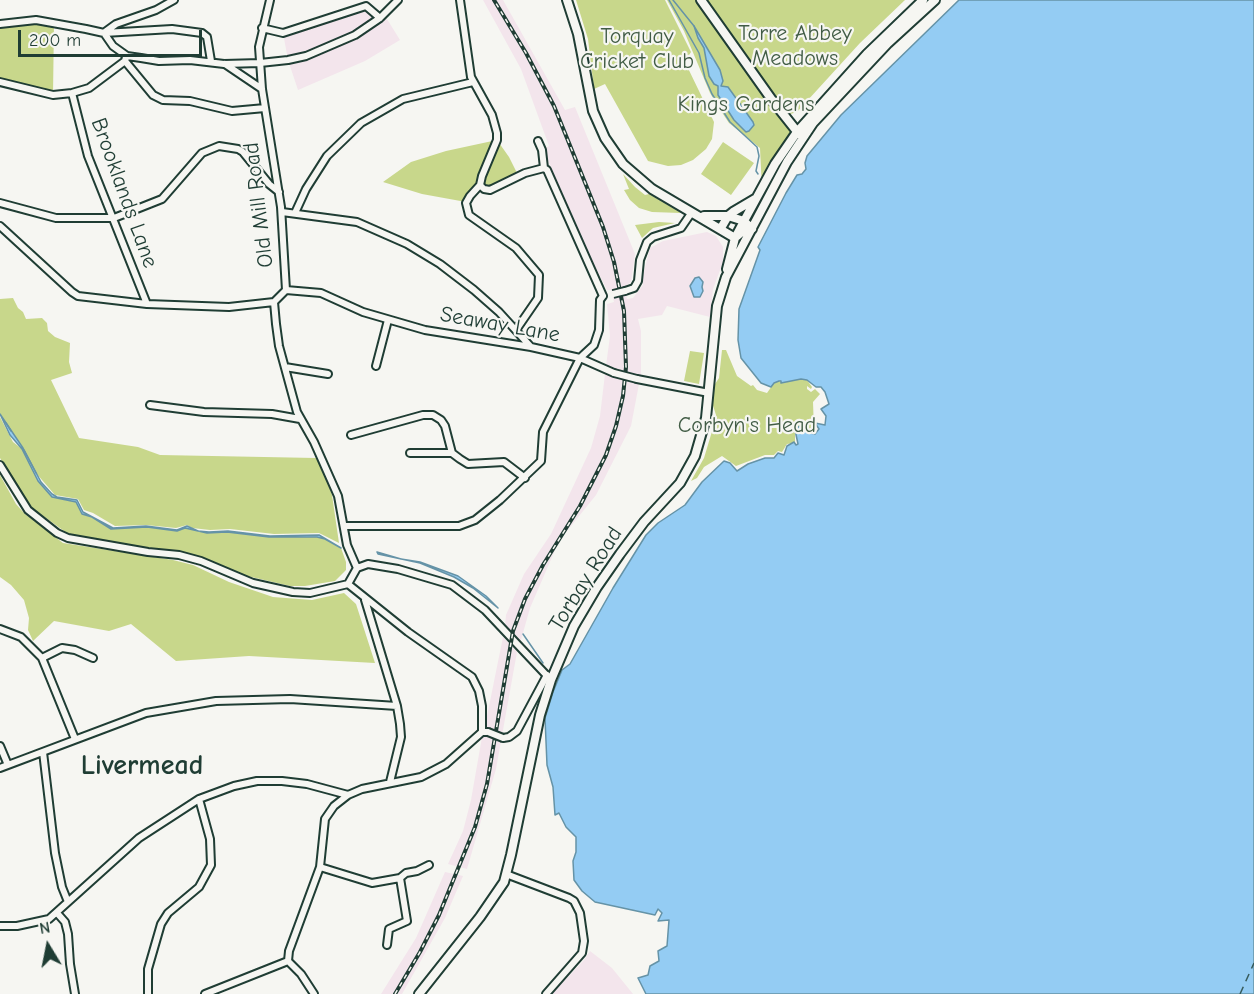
<!DOCTYPE html>
<style>
body{margin:0}
#map{position:relative;width:1254px;height:994px;overflow:hidden;background:#f6f6f2;font-family:"Comic Neue",sans-serif}
canvas{display:block}
.north{position:absolute;left:18px;top:916px;width:60px;height:60px;-webkit-text-stroke:4px #f6f6f2;paint-order:stroke;rotate:350deg;font-size:16px;font-weight:700;line-height:24px;text-align:center;color:#1f3d34}
.north::after{content:'';display:block;margin:auto;width:21px;height:27px;background:#1f3d34;clip-path:polygon(50% 0,100% 100%,50% 72%,0 100%)}
.scale{position:absolute;left:18px;top:30px;width:184px;height:27px;box-sizing:border-box;border:3px solid #1f3d34;border-top:0;padding-left:8px;font-size:18px;line-height:21px;white-space:nowrap;color:#1f3d34;-webkit-text-stroke:4px #f6f6f2;paint-order:stroke}
</style>
<div id="map">
<canvas width="1254" height="994"></canvas>
<div class="north">N</div>
<div class="scale">200 m</div>
</div>
<script>
const g = document.querySelector('canvas').getContext('2d');
g.lineJoin = 'round';
function fill(path, color) { g.fillStyle = color; g.fill(path, 'evenodd'); }
const poly = rows => new Path2D(rows.map(r => 'M' + r).join(''));
function strokePath(path, color, width, dash) { g.strokeStyle = color; g.lineWidth = width; g.lineCap = dash ? 'butt' : 'round'; g.setLineDash(dash || []); g.stroke(path); }
function drawText(font, color, halo, rows, align = 'center') {
  g.font = font + ' "Comic Neue",sans-serif'; g.lineWidth = 4.5; g.setLineDash([]); g.textBaseline = 'middle'; g.strokeStyle = halo; g.fillStyle = color; for (const [text, x, y, turn = 0] of rows) {
    g.save(); g.translate(x, y); g.rotate((+turn || 0) * Math.PI / 180); g.textAlign = isNaN(turn) ? turn : align; if (halo) g.strokeText(text, 0, 0); g.fillText(text, 0, 0); g.restore();
  }
}
fill(poly([
 [483,0,503,0,565,110,575,107,635,254,631,282,624,287,627,299,633,298,643,285,643,276,650,248,663,241,707,232,716,236,723,247,723,262,713,289,710,317,667,306,662,315,638,319,641,331,641,377,636,376,634,382,639,384,631,426,596,495,559,541,530,608,521,640,505,626,506,615,524,574,551,534,591,448,600,416,605,374,615,377,616,369,606,366,610,336,607,304,614,302,611,290,607,290,587,250,543,149,549,146,521,69],
 [366,6,380,18,387,19,400,40,365,61,298,90,288,60,283,33],
 [503,637,517,652,496,769,467,869,448,864,463,831,471,800,482,737,488,737,489,731,485,726],
 [445,872,463,876,445,918,402,994,381,994,416,938],
 [590,951,612,968,633,994,552,994,584,960]
]), '#f3e5ec');
fill(poly([
 [576,0,665,0,691,52,685,62,714,122,712,139,706,149,693,160,681,165,668,166,648,161,605,84,594,89,588,39],
 [667,0,701,0,797,132,762,189,760,148,729,123,723,114,710,93,684,31],
 [707,0,905,0,860,43,797,112,787,115],
 [36,20,54,23,53,95,0,82,0,24],
 [497,140,509,157,519,177,490,190,480,186,466,202,422,194,383,182,411,162,446,151],
 [723,142,754,163,731,195,701,174],
 [623,174,635,187,645,195,649,194,681,213,652,212,639,208,630,200,624,190,629,189],
 [659,222,675,223,653,228,642,238,635,225],
 [13,298,18,308,23,312,26,319,42,318,47,323,48,331,55,337,70,343,69,362,72,373,51,380,79,438,138,447,160,455,316,458,323,470,332,495,339,543,319,533,274,534,230,529,210,530,192,528,187,525,176,528,146,525,115,526,93,513,84,510,78,499,55,495,36,473,23,448,0,414,0,299],
 [722,350,726,350,737,376,751,386,753,385,757,390,767,393,774,383,779,381,782,383,801,379,807,380,812,387,811,389,807,386,807,389,811,392,815,389,820,394,813,402,814,430,812,432,809,428,803,425,798,427,795,432,795,443,787,444,782,452,778,451,774,455,765,455,736,466,722,456,704,467,697,478,691,481,704,458,713,428,716,415,709,393,719,378],
 [690,351,704,353,699,384,684,381],
 [0,417,13,442,22,449,38,481,52,497,76,502,85,515,92,517,111,529,147,527,177,531,185,528,207,533,227,532,269,537,317,537,325,539,341,548,346,562,346,570,335,581,305,586,290,586,247,576,205,558,179,552,71,536,32,508,18,489,0,458],
 [0,475,16,504,25,514,63,543,173,560,193,565,229,582,273,597,312,600,344,593,356,604,375,663,249,656,176,661,131,624,109,631,54,621,33,641,28,630,29,618,24,600,11,585,0,577]
]), '#c8d78b');
const water = poly([
 [959,0,1254,0,1254,994,646,994,638,978,648,975,650,966,659,961,658,951,667,946,669,920,658,921,662,913,658,909,655,915,595,902,582,891,574,880,573,861,576,852,576,837,566,827,559,813,555,815,553,787,547,765,545,718,553,692,562,670,570,664,613,588,646,535,658,523,685,505,702,482,724,461,730,463,737,471,748,464,765,458,774,458,778,453,784,455,787,446,794,442,796,445,798,444,795,430,798,427,802,425,811,433,815,434,819,429,815,423,825,425,826,416,821,409,829,404,825,392,821,387,816,387,807,380,801,379,781,383,781,381,779,381,774,383,771,387,761,383,741,358,738,340,739,309,760,250,758,247,786,193,797,175,802,174,806,169,805,163,807,156,841,115,959,0],
 [694,26,720,70,723,81,721,86,728,87,753,122,754,125,749,131,746,132,734,120,718,95,718,86,714,84,709,76,704,48,698,38,694,26],
 [699,277,703,282,702,287,703,291,700,297,694,297,690,286,695,278,699,277],
 [0,414,23,448,41,482,52,494,57,497,77,500,83,512,113,528,146,526,177,530,187,526,198,531,209,532,228,531,270,536,319,535,341,548,325,539,317,537,269,537,227,532,207,533,185,528,177,531,147,527,111,529,92,517,82,514,76,502,52,497,38,481,22,449,10,435,0,414],
 [377,552,401,559,420,562,458,576,486,596,498,608,473,588,454,577,420,563,378,554,377,552]
]);
fill(water, '#94ccf3');
strokePath(water, '#6593a7', 1.5);
strokePath(poly([
 [669,0,699,53,705,78,712,94,730,122,757,147,759,156,756,171,758,174],
 [673,0,694,26],
 [6,423,11,431],
 [24,450,36,473],
 [523,634,543,663]
]), '#6593a7', 1.5);
strokePath(poly([
 [1240,994,1254,963]
]), '#365a5a', 1.5, [8, 6]);
const minor = poly([
 [270,0,259,47,262,89,281,207,286,290,274,302,276,324,279,346,297,412,314,442,338,496,347,545,357,568],
 [460,0,471,77,492,115,497,133,497,140,482,176,480,185],
 [0,24,36,20,86,29,104,33,113,46,127,56,141,58,159,61,190,60,224,64,260,63,288,60,306,56,355,35,380,18,398,0],
 [262,28,283,33,366,6,380,18],
 [105,32,116,24,156,10,174,0],
 [104,33,172,29,202,33,207,37,211,61],
 [125,61,153,95,163,100,190,101,232,111,265,108],
 [225,64,262,89],
 [0,82,53,95,72,93,89,88,125,61,126,57],
 [72,93,88,156,147,304],
 [538,141,542,150,544,168],
 [544,168,547,170,603,296],
 [480,185,470,196,466,203,469,215,516,248,539,275,538,298,516,330],
 [480,185,484,189,490,190,525,173,544,168],
 [0,203,56,218,114,218,162,199,202,153,219,146,238,149,243,152,269,184,279,192],
 [282,212,357,222,407,244,440,264,474,290,499,312,531,347],
 [295,213,306,189,327,156,361,123,403,99,473,82],
 [0,226,72,292,78,296,147,304,229,307,274,302],
 [286,290,321,293,363,312,425,330,531,347,580,358,614,373],
 [625,291,634,288,638,281,640,260,647,242,653,237,681,228,692,212],
 [376,366,388,320],
 [285,367,328,374],
 [637,379,709,393],
 [150,405,204,412,272,414,300,419],
 [351,435,423,415,433,415,441,420,445,426,452,453,460,459,468,464,504,462,525,478],
 [410,453,452,453],
 [0,465,28,510,57,533,68,538,148,552,179,555,201,561,253,583,293,592,310,593,348,584,357,568,368,564,398,569,452,585,485,610,551,680],
 [344,526,459,526,475,520,500,500,541,461,543,432,580,358,594,345,599,330,600,300,603,296],
 [348,584,408,632,472,677,479,691,482,706,482,732],
 [365,600,397,706,400,724,401,737,390,782],
 [0,629,21,637,42,658,75,739],
 [42,658,62,648,75,650,93,658],
 [503,738,509,737,517,731,547,675],
 [0,746,8,765],
 [43,752,55,853,62,887,68,902],
 [0,768,146,713,216,701,290,699,397,706],
 [320,867,372,883,400,878,406,873,417,871,429,865],
 [506,874,569,898,574,901,580,913,584,941,582,953,546,994],
 [57,913,65,922,68,934,70,964,75,994],
 [0,926,17,926,49,919,139,838,199,799,234,786,257,781,282,781,307,784,348,795],
 [387,945,389,929,407,921,400,878],
 [148,994,148,969,161,924,168,913,199,887,211,865,210,839,199,799],
 [205,994,288,961],
 [314,994,301,974,288,961,289,951,320,867,325,819,334,806,348,795,362,789,421,777,446,764,482,732,488,732]
]);
const major = poly([
 [567,0,578,34,593,111,605,138,623,164,652,189,735,238],
 [701,0,772,100,799,134],
 [704,216,728,216,744,221,752,229,743,231,736,237],
 [721,228,728,216,733,212,755,199],
 [727,269,735,238,744,221,775,164,797,132,867,54,923,0],
 [419,994,480,917,504,882,511,855,540,715,551,680,574,626,597,587,620,554,644,522,680,483,695,456,706,418,717,306,726,277,787,162,813,123,888,43,935,0]
]);
strokePath(minor, '#1f3d34', 10);
strokePath(major, '#1f3d34', 12);
strokePath(minor, '#f6f6f2', 6);
strokePath(major, '#f6f6f2', 8);
const rail = poly([
 [395,994,420,952,439,915,475,827,487,784,513,631,525,599,543,565,580,506,606,455,616,426,623,396,626,367,624,311,614,262,603,227,554,106,526,53,494,0]
]);
strokePath(rail, '#1f3d34', 4);
strokePath(rail, '#f6f6f2', 1.5, [4.5]);
const minorBridge = poly([
 [613,294,625,291],
 [614,373,637,379],
 [488,732,503,738]
]);
strokePath(minorBridge, '#1f3d34', 10, []);
strokePath(minorBridge, '#f6f6f2', 6);
drawText('22px', '#415c45', '#f6f6f2', [
 ["Torre Abbey",795,34],
 ["Meadows",795,59],
 ["Torquay",637,37],
 ["Cricket Club",637,62],
 ["Kings Gardens",746,105],
 ["Corbyn's Head",747,426]
]);
drawText('22px', '#1f3d34', '#f6f6f2', [
 ["Brooklands Lane",124,193,70],
 ["Old Mill Road",259,205,-97],
 ["Seaway Lane",500,325,10],
 ["Torbay Road",586,579,-58]
]);
drawText('bold 28px', '#1f3d34', '#f6f6f2', [
 ["Livermead",142,766]
]);
</script>
